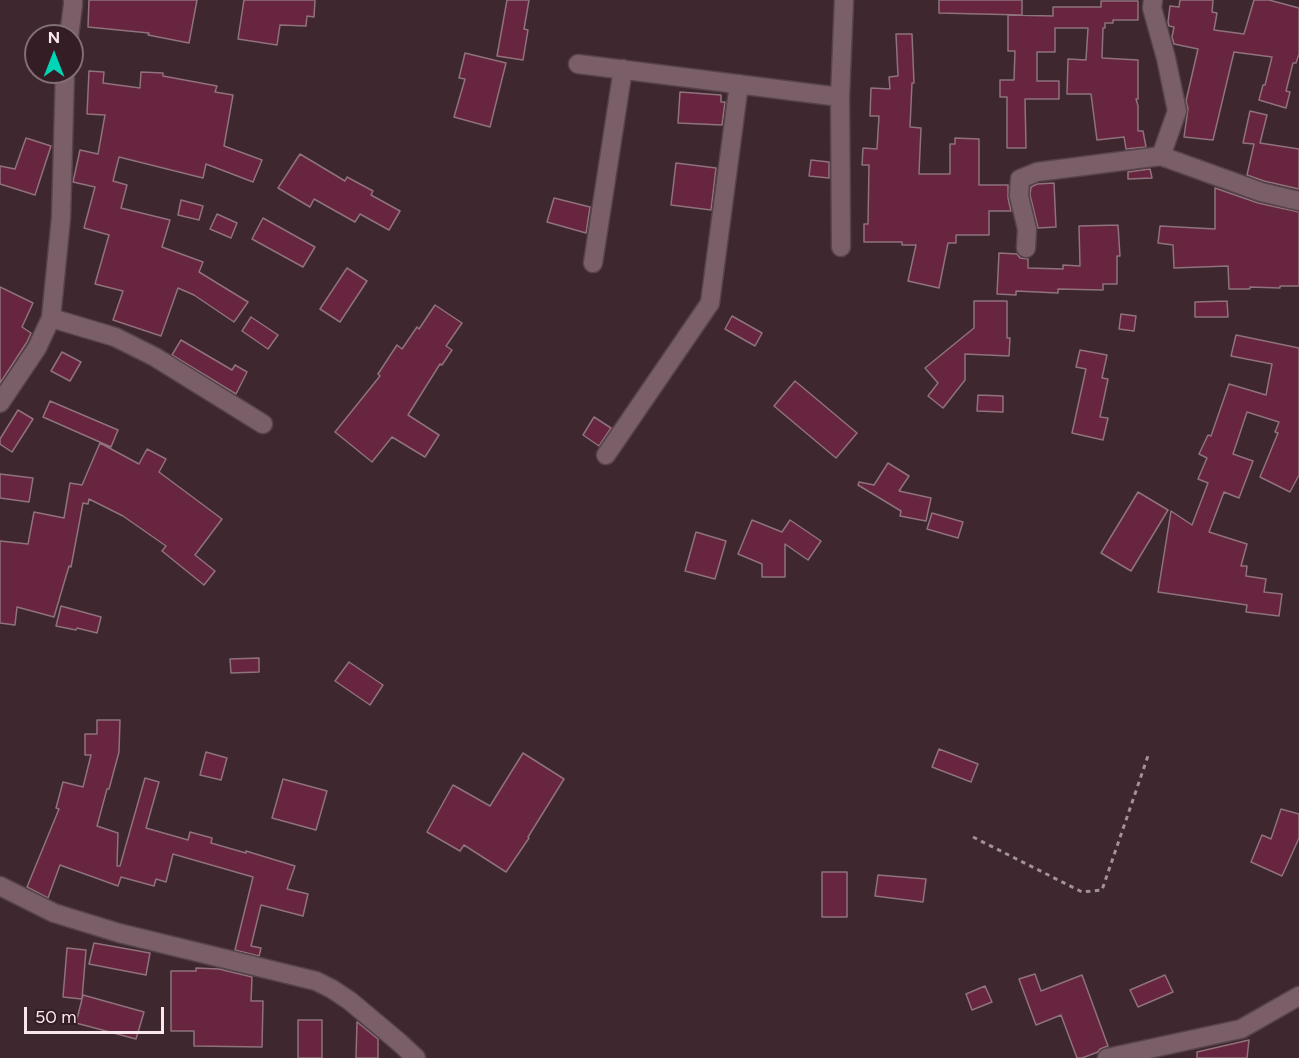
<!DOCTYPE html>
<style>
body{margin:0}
#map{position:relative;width:1299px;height:1058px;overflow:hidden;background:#3e272f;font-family:Figtree,sans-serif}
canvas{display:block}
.north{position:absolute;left:24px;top:24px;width:60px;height:60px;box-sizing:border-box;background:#341d25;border:2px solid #826e75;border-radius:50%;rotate:0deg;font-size:16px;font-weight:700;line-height:24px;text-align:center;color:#f8e7ec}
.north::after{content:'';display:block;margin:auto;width:21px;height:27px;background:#02d5b6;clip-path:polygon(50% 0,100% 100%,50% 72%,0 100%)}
.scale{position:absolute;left:24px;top:1007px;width:140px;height:27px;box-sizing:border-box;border:3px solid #f8e7ec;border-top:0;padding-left:8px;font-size:18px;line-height:21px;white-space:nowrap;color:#f8e7ec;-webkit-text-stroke:4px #341d25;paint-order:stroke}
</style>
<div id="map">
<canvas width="1299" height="1058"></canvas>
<div class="north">N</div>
<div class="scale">50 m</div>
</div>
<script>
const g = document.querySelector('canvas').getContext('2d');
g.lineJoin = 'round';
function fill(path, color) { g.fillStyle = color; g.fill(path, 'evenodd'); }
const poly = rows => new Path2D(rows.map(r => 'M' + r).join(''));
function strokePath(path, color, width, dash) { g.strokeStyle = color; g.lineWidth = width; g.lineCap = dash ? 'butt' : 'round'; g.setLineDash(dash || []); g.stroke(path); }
const building = poly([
 [89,0,197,0,189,43,148,35,149,33,88,27,89,0],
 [244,0,315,0,314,17,307,16,306,26,280,25,277,45,238,39,244,0],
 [507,0,529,0,524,29,528,30,523,60,497,56,507,0],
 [939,0,1022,0,1022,15,939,13,939,0],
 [1180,0,1213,0,1212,12,1217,13,1214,30,1244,34,1254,0,1269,0,1299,8,1299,54,1296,63,1293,63,1286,91,1290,92,1286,108,1259,100,1263,85,1265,85,1272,57,1234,52,1213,140,1184,137,1188,109,1186,101,1198,49,1174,44,1172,37,1174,27,1169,26,1168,22,1170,6,1179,7,1180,0],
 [1101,1,1138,1,1138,20,1113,20,1113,23,1105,23,1105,28,1103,28,1102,58,1138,60,1138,99,1136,99,1138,106,1138,131,1143,131,1146,147,1126,149,1124,137,1097,140,1091,94,1067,94,1068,59,1086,60,1088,28,1055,28,1055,52,1037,52,1037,81,1059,81,1059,99,1025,99,1026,148,1007,148,1007,97,1000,97,1000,80,1014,80,1015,51,1008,51,1008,15,1053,16,1053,7,1101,7,1101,1],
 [896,34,912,34,914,83,912,83,910,127,921,128,919,174,950,174,950,144,955,144,955,138,979,139,979,185,1008,185,1008,198,1011,211,989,211,989,235,956,235,956,243,948,243,939,288,908,281,916,245,902,245,902,242,864,242,864,224,868,224,869,165,862,165,863,148,877,149,879,116,870,116,871,88,890,89,889,77,898,76,896,34],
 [465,53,506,63,490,127,454,117,465,79,459,78,465,53],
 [89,71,104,72,103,83,140,88,141,72,163,73,163,76,217,86,215,92,233,95,224,146,262,160,253,182,206,164,203,178,119,157,113,181,127,185,121,208,170,220,162,247,203,262,199,272,248,302,234,322,194,295,178,288,161,336,113,320,123,291,95,284,109,235,84,228,95,187,73,182,80,150,98,154,105,115,87,114,89,71],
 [680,92,721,95,721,102,725,102,722,125,678,123,680,92],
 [1250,111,1267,115,1260,143,1299,149,1299,189,1264,181,1247,175,1254,144,1243,143,1250,111],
 [26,138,51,146,35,195,0,184,0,166,15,169,26,138],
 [300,154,345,181,347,177,373,191,371,195,400,211,389,230,360,214,355,222,314,199,310,207,278,188,300,154],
 [811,160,829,162,829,178,809,176,811,160],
 [676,163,716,168,711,210,671,205,676,163],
 [1150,169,1152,178,1128,179,1128,172,1150,169],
 [1054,183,1056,227,1038,228,1030,195,1031,187,1037,184,1054,183],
 [1215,188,1258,203,1299,212,1299,286,1280,286,1280,288,1250,287,1250,289,1229,289,1228,266,1174,268,1173,245,1158,243,1160,226,1215,229,1215,188],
 [554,198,590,207,586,233,547,222,554,198],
 [181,200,203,206,199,220,178,215,181,200],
 [217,214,237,223,231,238,210,229,217,214],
 [263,218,315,247,303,267,252,239,263,218],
 [1118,225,1120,256,1117,256,1117,284,1103,284,1103,290,1058,289,1058,293,1016,291,1016,295,997,294,999,253,1017,254,1020,258,1028,259,1028,268,1063,269,1063,265,1080,266,1079,226,1118,225],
 [347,268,367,281,340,322,320,309,347,268],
 [0,287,33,303,22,327,31,333,27,342,0,383,0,287],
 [974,301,1007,301,1007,338,1010,338,1009,356,965,354,965,380,943,408,928,396,938,383,925,368,974,328,974,301],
 [1227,301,1228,317,1195,317,1195,302,1227,301],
 [435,305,462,323,446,346,452,350,442,365,440,364,408,415,439,435,425,457,392,437,372,462,335,432,380,376,378,374,397,345,402,349,417,327,419,329,435,305],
 [1121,314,1136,316,1134,331,1119,329,1121,314],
 [732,316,762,333,755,346,725,329,732,316],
 [251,317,278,335,268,349,242,331,251,317],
 [1236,335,1299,348,1299,475,1290,492,1260,477,1278,433,1275,432,1279,422,1247,412,1233,454,1253,461,1239,498,1224,492,1209,532,1247,544,1241,566,1247,566,1246,576,1266,579,1264,592,1282,594,1279,616,1246,612,1247,605,1158,592,1171,511,1192,525,1208,483,1198,479,1207,458,1199,454,1208,435,1211,436,1229,384,1266,395,1272,364,1231,356,1236,335],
 [181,340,232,370,235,365,247,372,236,394,172,355,181,340],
 [1080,350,1107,355,1102,378,1108,379,1100,417,1108,418,1103,440,1072,433,1086,369,1076,367,1080,350],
 [62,352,81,362,70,381,51,371,62,352],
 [795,381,857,433,836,458,774,406,795,381],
 [978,395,1003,396,1003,412,977,411,978,395],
 [50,401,118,430,111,447,43,417,50,401],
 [18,410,33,419,12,452,0,444,0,439,18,410],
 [594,417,611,428,599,446,583,435,594,417],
 [100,443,139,464,147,449,166,459,159,472,222,519,195,555,215,571,204,585,162,551,166,546,123,516,89,499,88,504,83,503,71,567,69,566,54,617,17,607,15,625,0,623,0,541,28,544,34,512,64,518,70,483,82,485,100,443],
 [888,463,909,476,899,491,931,498,926,521,900,516,901,511,858,485,859,482,874,485,888,463],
 [0,474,33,478,29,502,0,498,0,474],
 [1138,492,1168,510,1131,571,1101,553,1138,492],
 [932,513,963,522,958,538,927,529,932,513],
 [752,520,782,532,790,520,821,541,808,560,785,544,785,577,762,577,762,564,738,554,752,520],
 [696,532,726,541,715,579,685,571,696,532],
 [61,606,101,617,97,633,77,628,76,630,56,626,61,606],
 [259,658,259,672,231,673,230,659,259,658],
 [349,662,383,685,370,705,335,681,349,662],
 [97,720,120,720,119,752,109,789,107,789,97,826,118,833,117,866,120,866,145,778,159,782,146,828,188,840,190,832,212,838,211,843,246,853,246,851,295,866,287,889,308,894,303,916,261,905,251,946,261,948,259,956,235,950,253,877,173,854,166,882,156,879,154,886,121,877,118,886,60,865,48,898,27,887,59,809,56,808,63,782,83,787,91,755,85,755,85,734,97,734,97,720],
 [939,749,978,764,971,782,932,767,939,749],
 [206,752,227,758,221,780,200,775,206,752],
 [523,753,564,779,528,837,529,838,506,872,464,845,460,851,427,832,453,785,490,806,523,753],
 [283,779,327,791,316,830,272,818,283,779],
 [1281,809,1299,814,1299,838,1282,876,1251,862,1262,835,1271,839,1281,809],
 [822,872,847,872,847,917,822,917,822,872],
 [878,875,926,879,923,902,875,896,878,875],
 [94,943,150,953,146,975,89,964,94,943],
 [67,948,86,950,82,999,63,997,67,948],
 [196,968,219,969,252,977,251,1001,263,1001,262,1047,194,1046,194,1031,171,1031,171,971,196,971,196,968],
 [1035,974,1041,991,1082,975,1108,1046,1100,1049,1098,1052,1082,1058,1077,1058,1061,1015,1036,1025,1019,979,1035,974],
 [1165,975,1173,992,1138,1007,1130,990,1165,975],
 [985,986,992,1002,972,1010,966,994,985,986],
 [83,995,144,1012,136,1039,76,1023,83,995],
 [298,1020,322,1020,322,1058,298,1058,298,1020],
 [357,1022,378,1039,378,1058,356,1058,357,1022],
 [1249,1040,1247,1058,1197,1058,1197,1052,1249,1040]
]);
fill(building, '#672540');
strokePath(building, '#8f727c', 1.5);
const minor = poly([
 [1153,0,1152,8,1166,58,1177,111,1161,156],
 [69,36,73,5,73,0],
 [578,64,840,97],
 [841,247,840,97,844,0],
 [1026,248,1027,229,1019,196,1020,179,1037,172,1161,156,1261,192,1299,201],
 [593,263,623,69],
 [51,318,115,337,155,357,263,424],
 [0,403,37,348,51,318,61,218,65,72],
 [606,455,710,303,739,84],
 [0,886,54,913,119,933,316,981,332,989,350,1001,400,1043,416,1058],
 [1107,1058,1241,1029,1299,996]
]);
strokePath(minor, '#57434a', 21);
strokePath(poly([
 [973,837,1082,892,1102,890,1149,753]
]), '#a49097', 3, [4.5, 4.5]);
strokePath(minor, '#7b5f68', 18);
</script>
